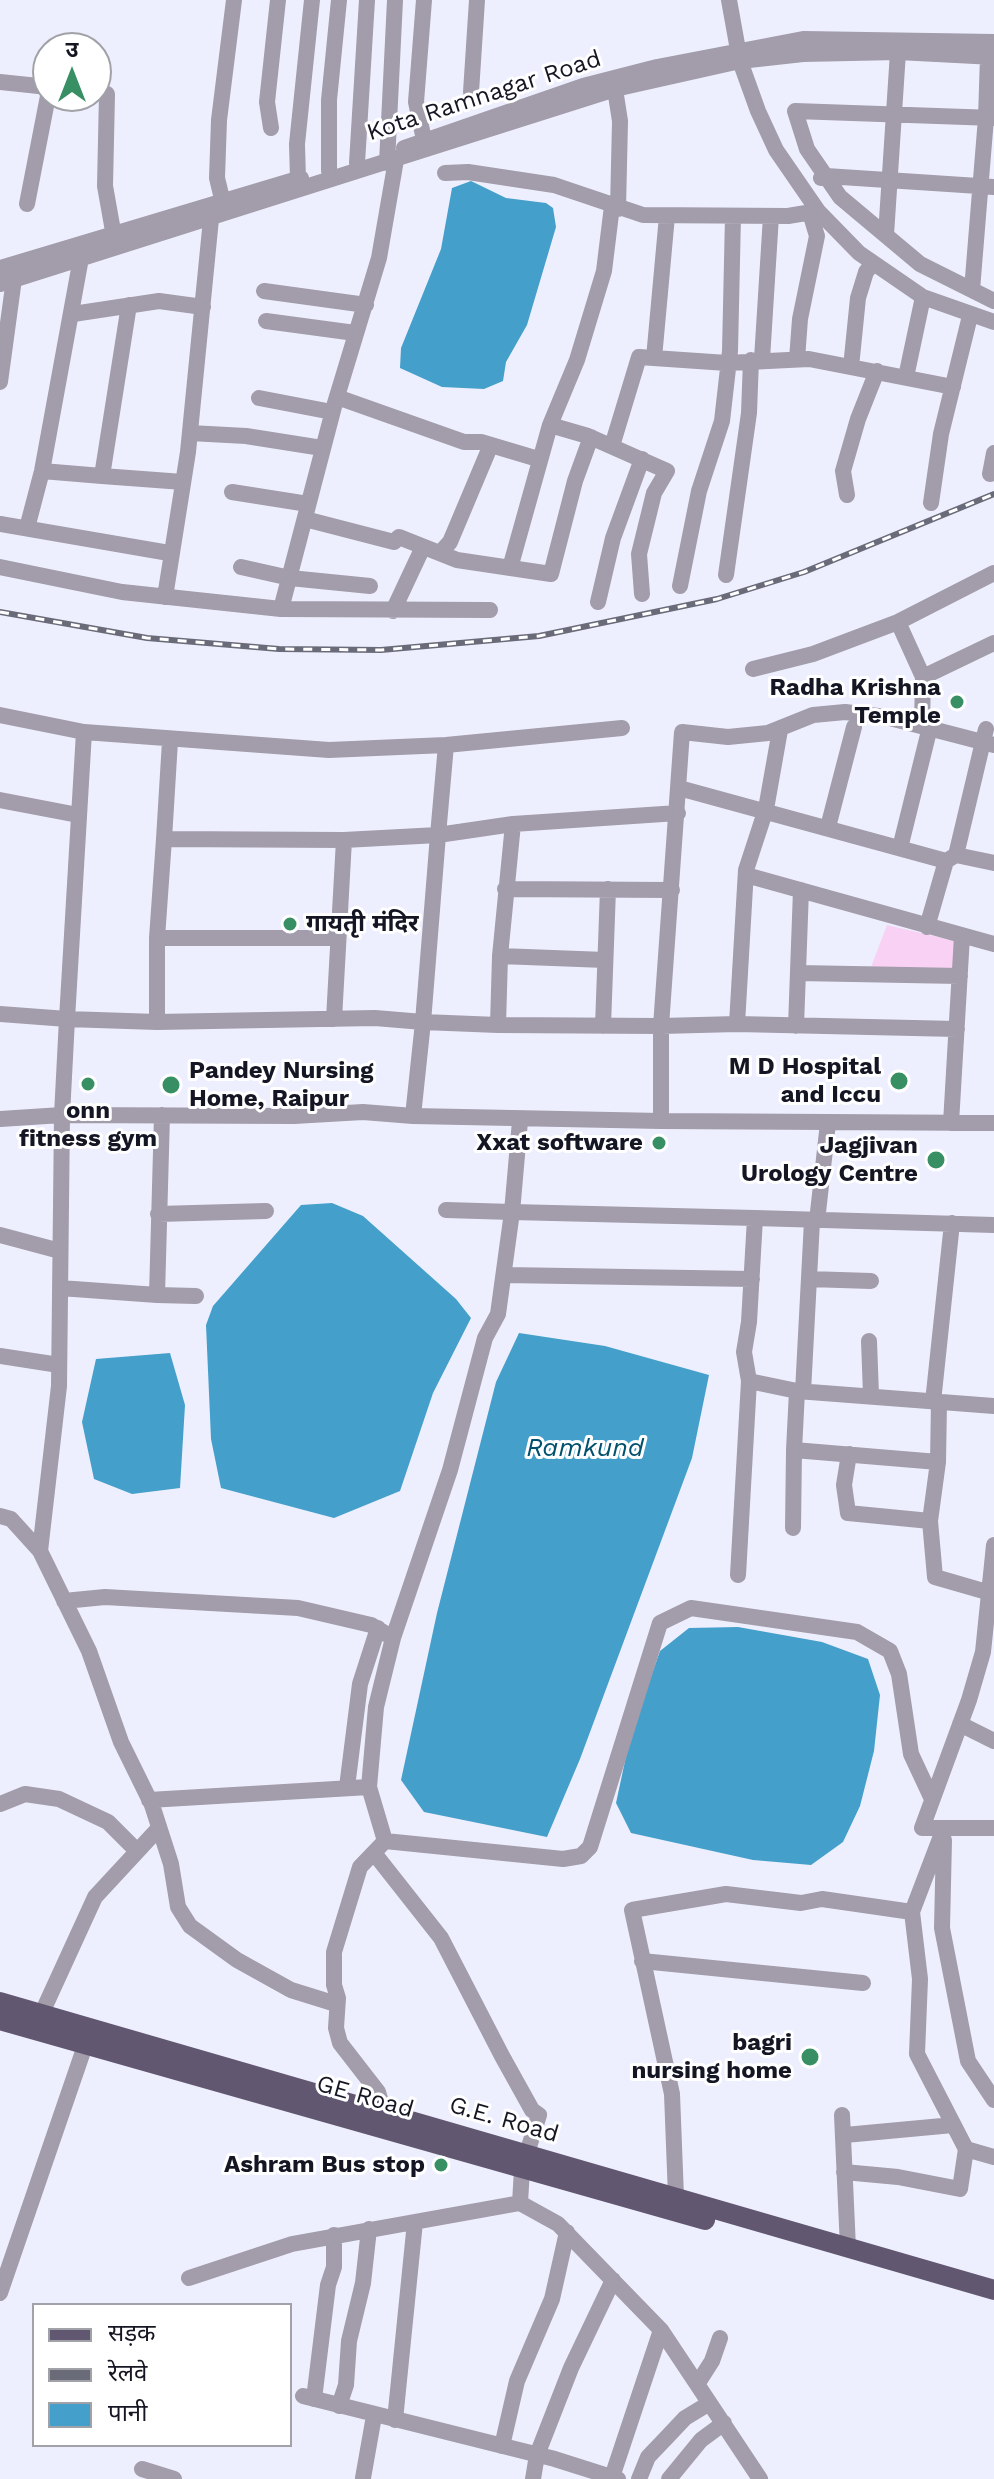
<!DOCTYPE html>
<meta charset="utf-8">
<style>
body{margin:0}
#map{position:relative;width:994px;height:2479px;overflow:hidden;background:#eeeffe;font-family:"Work Sans","Noto Sans Devanagari",sans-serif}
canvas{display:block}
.legend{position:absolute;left:32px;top:2303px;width:260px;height:144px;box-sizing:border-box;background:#fff;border:2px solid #a1a2a7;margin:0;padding:10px 14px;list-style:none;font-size:24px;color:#151623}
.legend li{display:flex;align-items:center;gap:16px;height:40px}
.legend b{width:40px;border:2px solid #a1a2a7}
.north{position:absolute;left:32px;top:32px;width:80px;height:80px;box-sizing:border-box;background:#fff;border:2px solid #a1a2a7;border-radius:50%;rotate:0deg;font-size:22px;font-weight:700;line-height:32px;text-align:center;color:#151623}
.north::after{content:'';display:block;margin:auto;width:28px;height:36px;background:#388f64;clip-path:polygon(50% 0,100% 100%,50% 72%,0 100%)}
</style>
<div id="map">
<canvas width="994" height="2479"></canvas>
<ul class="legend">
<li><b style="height:10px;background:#625770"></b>सड़क</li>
<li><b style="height:10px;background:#6a6b79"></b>रेलवे</li>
<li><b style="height:22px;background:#449fca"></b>पानी</li>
</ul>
<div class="north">उ</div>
</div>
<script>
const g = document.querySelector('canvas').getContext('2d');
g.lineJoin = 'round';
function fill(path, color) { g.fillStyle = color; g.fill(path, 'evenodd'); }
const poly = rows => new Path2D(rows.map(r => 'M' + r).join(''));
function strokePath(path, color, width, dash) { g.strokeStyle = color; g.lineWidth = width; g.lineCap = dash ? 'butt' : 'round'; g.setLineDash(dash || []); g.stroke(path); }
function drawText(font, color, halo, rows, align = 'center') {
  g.font = font + ' "Work Sans","Noto Sans Devanagari",sans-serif'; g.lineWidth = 6; g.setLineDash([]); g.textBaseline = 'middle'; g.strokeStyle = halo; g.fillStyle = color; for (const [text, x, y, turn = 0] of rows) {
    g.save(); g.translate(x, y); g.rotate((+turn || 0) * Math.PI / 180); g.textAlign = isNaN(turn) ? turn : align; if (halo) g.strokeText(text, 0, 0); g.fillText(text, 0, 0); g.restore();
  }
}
fill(poly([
 [887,925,955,941,953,969,871,967]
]), '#f8d1f4');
fill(poly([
 [471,181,506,198,546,203,553,208,556,227,527,325,506,362,503,381,484,389,442,387,400,368,401,348,441,249,452,188],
 [332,1203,363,1216,456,1299,471,1318,433,1393,400,1491,334,1518,221,1488,211,1439,206,1325,213,1306,301,1205],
 [519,1333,605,1346,709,1375,692,1458,580,1759,547,1837,424,1812,401,1780,437,1613,496,1382],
 [170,1353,185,1405,180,1488,132,1494,94,1479,82,1422,96,1359],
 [738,1627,822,1642,868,1659,880,1695,874,1751,860,1806,843,1842,811,1865,753,1860,631,1833,616,1803,631,1733,660,1651,689,1628]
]), '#449fca');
strokePath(poly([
 [729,0,740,61,758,111,776,150,818,211,859,253,923,297,994,322],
 [0,82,48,87],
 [615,89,620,121,618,209],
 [471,92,477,0],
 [96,93,107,94,105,186,113,231],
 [994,118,795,111,807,149,840,197,920,264,994,301],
 [271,128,267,102,278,0],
 [424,140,416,102,424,0],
 [404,148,583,86,657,67,803,39,994,42],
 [357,163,367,0],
 [387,163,395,0],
 [329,171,329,100,339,0],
 [445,173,468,172,554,185,643,215,788,216,818,211],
 [821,178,826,176,994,187],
 [298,179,297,144,312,0],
 [27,204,48,96],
 [612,206,604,271,577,360,550,425,588,436,667,471,654,493,639,554,642,594],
 [224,207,217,178,219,120,234,0],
 [886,235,898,52],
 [0,268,301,178],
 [0,284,615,89,740,61,803,54,898,52,994,57],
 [972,290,986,118,988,56],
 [264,291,366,305],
 [73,314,159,301,203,307],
 [266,321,355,333],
 [654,358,667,216],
 [762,359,771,216],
 [797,359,800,319,817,236,810,213],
 [851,367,858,298,866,272,873,263],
 [906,377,923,297],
 [0,382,14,279],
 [337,397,464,442,481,442,538,459],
 [259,398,332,412],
 [190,433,246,436,322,448],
 [612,446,639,357,727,363,809,359,953,387],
 [42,471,102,476,129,305],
 [990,474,994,453],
 [102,476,183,482],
 [232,492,308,504],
 [847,495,843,471,858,419,877,371],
 [931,503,941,434,970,316],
 [305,519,394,542,399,537,457,560,551,574,575,481,591,437],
 [0,524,169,553],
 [27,528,42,471,81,258],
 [440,553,450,542,490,447],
 [0,567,122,592,281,609,490,610],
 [241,567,290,578,370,586],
 [510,568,550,425],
 [726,575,749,413,751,360],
 [680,586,699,491,722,421,730,351,733,216],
 [165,597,188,452,211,219],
 [598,602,613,538,642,459],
 [281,609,335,403,379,258,396,160],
 [393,611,423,547],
 [898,622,923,677],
 [753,669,813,654,898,622,994,573],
 [0,715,84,732,329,750,446,745,622,728],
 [922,725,923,677,994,643],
 [84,732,67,1019,157,1022],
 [446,745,438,835,513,824,678,813],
 [679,788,946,861,956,855,986,729],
 [0,800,78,815],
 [513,824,500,956,605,960],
 [828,827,854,727],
 [164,839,170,741],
 [900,848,930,727],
 [956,855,994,863],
 [746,875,994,944],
 [505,889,672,890],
 [927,927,946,861],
 [157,938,337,938],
 [798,973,960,976],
 [0,1014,67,1019,62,1115,59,1386,40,1551],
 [334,1019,344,840],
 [737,1024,746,870,766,809,780,730],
 [498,1025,500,956],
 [603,1026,608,889],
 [796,1026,801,890],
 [957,1029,737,1024,661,1026,498,1025,423,1022,438,835,344,840,164,839,157,938,157,1022,375,1018,423,1022,413,1116,661,1121,661,1026,682,732,728,737,768,733,813,715,845,712,886,717,994,745],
 [0,1119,62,1115,294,1116,363,1112,413,1116],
 [520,1121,512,1212,755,1218],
 [661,1121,994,1123],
 [951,1123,962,936],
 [158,1214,266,1211],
 [817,1221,828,1123],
 [0,1235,60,1251],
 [505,1275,752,1279],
 [809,1279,871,1281],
 [60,1288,157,1295,162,1115],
 [157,1295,196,1296],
 [869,1341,871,1395],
 [0,1356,59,1365],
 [749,1381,797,1391,994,1406],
 [797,1391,794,1450,938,1462],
 [803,1392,812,1221],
 [933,1402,952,1223],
 [849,1454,844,1485,848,1513,930,1521,938,1462,939,1402],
 [0,1516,11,1519,40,1551,89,1651,121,1742,152,1805,171,1864,178,1907,190,1926,237,1960,291,1990,336,2004],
 [930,1521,935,1577,994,1594],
 [793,1528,794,1450],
 [994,1545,983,1652,969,1700,922,1828,994,1828],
 [738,1575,749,1381,744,1352,749,1322,755,1218,994,1225],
 [64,1601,105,1597,298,1608,371,1625,393,1638],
 [960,1724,994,1741],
 [347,1787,360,1684,378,1628],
 [149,1800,369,1787],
 [0,1804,25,1794,59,1799,108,1822,135,1849],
 [944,1840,942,1928,968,2061,994,2100],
 [385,1841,563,1859,581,1856,590,1847,660,1623,691,1608,857,1632,890,1651,899,1674,911,1754,932,1799],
 [374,1853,441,1938,502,2056,532,2110,539,2115,522,2169,520,2203],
 [912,1912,920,1979,917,2054,966,2149,994,2157],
 [642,1961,863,1983],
 [41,2015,95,1897,158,1829],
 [842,2115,848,2248],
 [387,2121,378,2092,340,2043,336,2028,338,1998,334,1985,334,1952,360,1867,385,1841,369,1787,376,1707,393,1638,450,1470,485,1338,498,1314,512,1212,446,1210],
 [845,2135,953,2125],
 [844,2172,898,2177,960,2189,966,2149],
 [676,2197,672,2094,632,1910,726,1894,801,1903,822,1899,912,1912,944,1828],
 [189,2278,292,2244,520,2203,558,2224,661,2330,760,2479],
 [0,2293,89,2034],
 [698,2383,712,2361,720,2338],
 [303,2396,555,2459,618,2479],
 [314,2399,328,2285,334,2267,334,2235],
 [339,2406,346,2385,349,2341,363,2283,369,2229],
 [395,2420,415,2222],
 [502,2446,517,2381,552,2299,567,2232],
 [142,2469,174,2479],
 [612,2477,661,2330],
 [363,2478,374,2416],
 [533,2479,537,2455,571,2368,613,2280],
 [639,2479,648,2457,669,2435,685,2418,708,2404],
 [669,2479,701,2440,724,2423]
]), '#a29cab', 16);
strokePath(poly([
 [0,2002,994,2290],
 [0,2020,705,2220]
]), '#625770', 20);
const rail = poly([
 [0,612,147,638,279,649,381,650,539,636,717,599,804,572,994,494]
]);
strokePath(rail, '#6a6b79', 6);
strokePath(rail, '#fff', 3, [9]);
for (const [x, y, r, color] of [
 [957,702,8,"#388f64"],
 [290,924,8,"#388f64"],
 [899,1081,10,"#388f64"],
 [88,1084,8,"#388f64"],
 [171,1085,10,"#388f64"],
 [659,1143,8,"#388f64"],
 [936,1160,10,"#388f64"],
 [810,2057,10,"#388f64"],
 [441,2165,8,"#388f64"]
]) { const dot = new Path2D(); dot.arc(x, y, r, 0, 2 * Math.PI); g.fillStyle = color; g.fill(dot); strokePath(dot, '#fff', 3); }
drawText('24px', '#151623', '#fff', [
 ["Kota Ramnagar Road",484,96,-18],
 ["GE Road",365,2097,16],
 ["G.E. Road",504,2120,16]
]);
drawText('bold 24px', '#151623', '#fff', [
 ["Radha Krishna",941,688],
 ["Temple",941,716],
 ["गायतृी मंदिर",306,924,"left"],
 ["M D Hospital",881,1067],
 ["and Iccu",881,1095],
 ["Pandey Nursing",189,1071,"left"],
 ["Home, Raipur",189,1099,"left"],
 ["onn",88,1111,"center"],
 ["fitness gym",88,1139,"center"],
 ["Xxat software",643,1143],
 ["Jagjivan",918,1146],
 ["Urology Centre",918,1174],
 ["bagri",792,2043],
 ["nursing home",792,2071],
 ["Ashram Bus stop",425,2165]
], 'right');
drawText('italic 26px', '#01506d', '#fff', [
 ["Ramkund",585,1448]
]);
</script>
